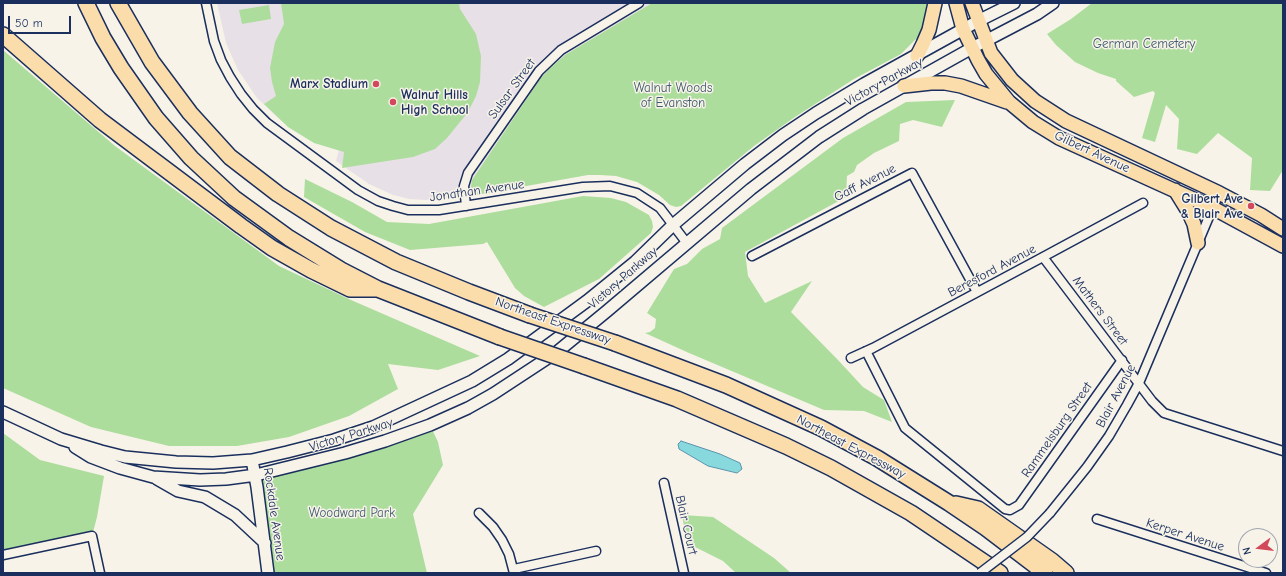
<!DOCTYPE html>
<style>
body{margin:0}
#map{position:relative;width:1286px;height:576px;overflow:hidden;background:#f7f3e8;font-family:"Comic Neue",sans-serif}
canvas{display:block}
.frame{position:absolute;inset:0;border:4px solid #1b2f5e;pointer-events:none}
.north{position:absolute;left:1238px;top:528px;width:40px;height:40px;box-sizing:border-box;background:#f7f3e8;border:1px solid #9fa5b1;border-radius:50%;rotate:255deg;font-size:11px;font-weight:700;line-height:16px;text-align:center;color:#1b2f5e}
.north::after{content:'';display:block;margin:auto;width:14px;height:18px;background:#d1495b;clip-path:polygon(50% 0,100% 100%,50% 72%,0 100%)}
.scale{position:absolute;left:8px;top:16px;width:63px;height:18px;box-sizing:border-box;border:2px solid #1b2f5e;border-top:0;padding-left:5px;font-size:12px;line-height:14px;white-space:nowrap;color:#1b2f5e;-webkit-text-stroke:3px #f7f3e8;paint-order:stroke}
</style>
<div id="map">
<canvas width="1286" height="576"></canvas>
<div class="frame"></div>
<div class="north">N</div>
<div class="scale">50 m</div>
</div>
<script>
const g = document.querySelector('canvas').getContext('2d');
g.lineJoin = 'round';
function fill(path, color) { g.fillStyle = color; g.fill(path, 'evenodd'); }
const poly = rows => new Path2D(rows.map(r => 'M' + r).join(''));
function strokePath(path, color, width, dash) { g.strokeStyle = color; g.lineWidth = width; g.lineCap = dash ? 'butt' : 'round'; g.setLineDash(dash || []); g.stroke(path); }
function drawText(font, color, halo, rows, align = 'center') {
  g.font = font + ' "Comic Neue",sans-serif'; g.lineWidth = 3; g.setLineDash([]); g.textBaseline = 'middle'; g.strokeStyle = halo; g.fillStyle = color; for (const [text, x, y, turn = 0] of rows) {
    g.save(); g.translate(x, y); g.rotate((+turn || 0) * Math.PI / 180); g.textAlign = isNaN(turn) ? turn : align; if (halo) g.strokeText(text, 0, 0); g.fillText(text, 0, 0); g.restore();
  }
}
fill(poly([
 [217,3,652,3,565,55,549,69,540,79,472,180,471,189,476,195,426,200,409,199,393,195,369,184,336,161,339,150,283,122,274,114,257,98,238,70,226,43]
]), '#e8e0e7');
fill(poly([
 [281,3,459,3,460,9,476,34,481,56,480,82,476,96,468,112,447,138,435,149,413,157,342,168,344,152,314,143,288,127,264,104,276,96,272,82,270,68,275,42,284,24],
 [652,3,928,3,922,29,918,37,901,54,854,79,795,117,754,146,681,206,676,207,670,205,659,195,637,182,616,176,600,175,588,175,476,195,474,194,471,187,472,180,540,79,549,69,565,55],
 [1092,3,1283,3,1283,170,1270,191,1250,190,1252,158,1218,133,1197,154,1177,149,1179,119,1166,105,1155,142,1142,138,1155,93,1153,91,1134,97,1116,81,1116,79,1098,73,1075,62,1056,45,1047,34,1071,19],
 [269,5,271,19,242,24,239,10],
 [3,50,115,146,279,266,351,300,480,356,438,370,388,364,398,389,349,416,289,437,237,446,169,446,91,427,3,388],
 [955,100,942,127,913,120,900,124,899,141,874,153,857,165,854,172,847,176,846,197,745,252,748,276,765,303,812,281,791,312,838,360,863,387,884,400,892,422,864,411,824,410,689,353,645,333,650,332,655,328,656,319,647,313,674,269,687,264,702,249,720,239,722,228,843,138,906,102],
 [305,179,352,202,387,222,429,224,583,196,611,198,626,202,649,215,652,221,653,227,651,233,599,279,544,307,524,296,515,288,487,242,483,244,410,250,365,232,304,197],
 [430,425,438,442,443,465,413,514,427,573,268,573,256,475],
 [3,433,40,460,104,476,97,517,92,536,3,555],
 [682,515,713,517,774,558,791,573,736,573,723,561,687,543]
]), '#addd9d');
const water = poly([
 [681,441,720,454,740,463,742,469,737,473,708,466,679,449,678,444,681,441]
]);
fill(water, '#87d9de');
strokePath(water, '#5c95ab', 1);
const street = poly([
 [206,3,214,41,221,60,230,77,241,94,253,109,267,123,358,190,378,201,393,206,408,210,439,210,583,187,610,186,637,193,660,208,686,242],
 [466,206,464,186,468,173,539,71,561,50,639,3],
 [752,256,912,173,977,292],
 [1043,257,1152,401,1164,413,1283,451],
 [866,351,905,428,1005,509,1010,510,1019,505,1122,360],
 [851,358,873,348,1043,257,1143,203],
 [664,483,684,573],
 [479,513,493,527,502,540,509,554,514,573],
 [1050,513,1087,467,1109,436,1127,405,1139,383,1219,193],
 [1097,519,1266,573],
 [3,555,92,536,100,573],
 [514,569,596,551]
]);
const secondary = poly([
 [3,412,61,439,101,451,125,457,176,462,213,463,252,460,287,452,334,440,373,427,472,381,508,359,587,301,635,262,674,224,745,164,783,135,816,113,864,84,978,21,1014,3],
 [75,447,91,457,120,468,153,477,200,480,226,479,256,475,345,453,385,441,430,425,468,408,493,394,557,352,607,311,751,189,819,137,863,109,972,48,1037,14,1053,3],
 [252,460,257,487,268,573],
 [157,479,178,491,205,497,235,515,265,543]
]);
const primary = poly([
 [956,3,963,29,978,60,986,74,1009,102,1033,122,1059,138,1213,208,1283,246],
 [972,3,991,53,1012,80,1035,101,1066,121,1219,193,1261,215,1283,229],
 [917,56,923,44,929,30,935,3],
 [904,86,931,83,945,83,961,86,1007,102],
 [1175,190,1188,211,1194,224,1198,243]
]);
const highway = poly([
 [86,3,103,38,121,68,156,118,191,158,234,198,289,238,341,270,378,289,500,337],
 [118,3,152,62,190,113,230,157,278,194,331,228,396,262,469,292,530,315],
 [3,35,100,120,241,226,272,248,311,270,350,289,376,289],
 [615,343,726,385,821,428,877,458,949,503,986,528,1045,573],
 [584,366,677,399,786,446,831,468,911,513,1000,573],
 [956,504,978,509,1052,561,1066,573]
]);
strokePath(street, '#1b2f5e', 11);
strokePath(secondary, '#1b2f5e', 14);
strokePath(primary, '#1b2f5e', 16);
strokePath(highway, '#1b2f5e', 18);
strokePath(street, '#f7f3e8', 8);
strokePath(secondary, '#f7f3e8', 11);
strokePath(primary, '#fbddab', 13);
strokePath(highway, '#fbddab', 15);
const streetBridge = poly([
 [980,573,1027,537,1050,513]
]);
const highwayBridge = poly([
 [530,315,615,343],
 [500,337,584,366]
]);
strokePath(streetBridge, '#1b2f5e', 11, []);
strokePath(highwayBridge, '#1b2f5e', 18, []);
strokePath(streetBridge, '#f7f3e8', 8);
strokePath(highwayBridge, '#fbddab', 15);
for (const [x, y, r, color] of [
 [376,84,4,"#d1495b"],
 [393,102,4,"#d1495b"],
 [1251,206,4,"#d1495b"]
]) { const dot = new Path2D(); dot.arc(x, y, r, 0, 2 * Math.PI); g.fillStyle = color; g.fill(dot); strokePath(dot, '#f7f3e8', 1.5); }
drawText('13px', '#405a6e', '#f7f3e8', [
 ["German Cemetery",1144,44],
 ["Walnut Woods",673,88],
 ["of Evanston",673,103],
 ["Woodward Park",352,513]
]);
drawText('13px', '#1b2f5e', '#f7f3e8', [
 ["Victory Parkway",884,82,-29],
 ["Sulsar Street",512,89,-54],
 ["Gilbert Avenue",1092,152,25],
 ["Gaff Avenue",865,183,-27],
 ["Jonathan Avenue",477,191,-8],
 ["Beresford Avenue",992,271,-28],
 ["Victory Parkway",623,278,-41],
 ["Mathers Street",1100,311,53],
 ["Northeast Expressway",553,321,19],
 ["Blair Avenue",1116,396,-62],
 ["Rammelsburg Street",1057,430,-55],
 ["Victory Parkway",351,435,-17],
 ["Northeast Expressway",851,447,28],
 ["Rockdale Avenue",274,514,82],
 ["Blair Court",686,525,77],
 ["Kerper Avenue",1185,535,18]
]);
drawText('bold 13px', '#1b2f5e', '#f7f3e8', [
 ["Marx Stadium",368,84],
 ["Walnut Hills",401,95,"left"],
 ["High School",401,110,"left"],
 ["Gilbert Ave",1243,199],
 ["& Blair Ave",1243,214]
], 'right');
</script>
